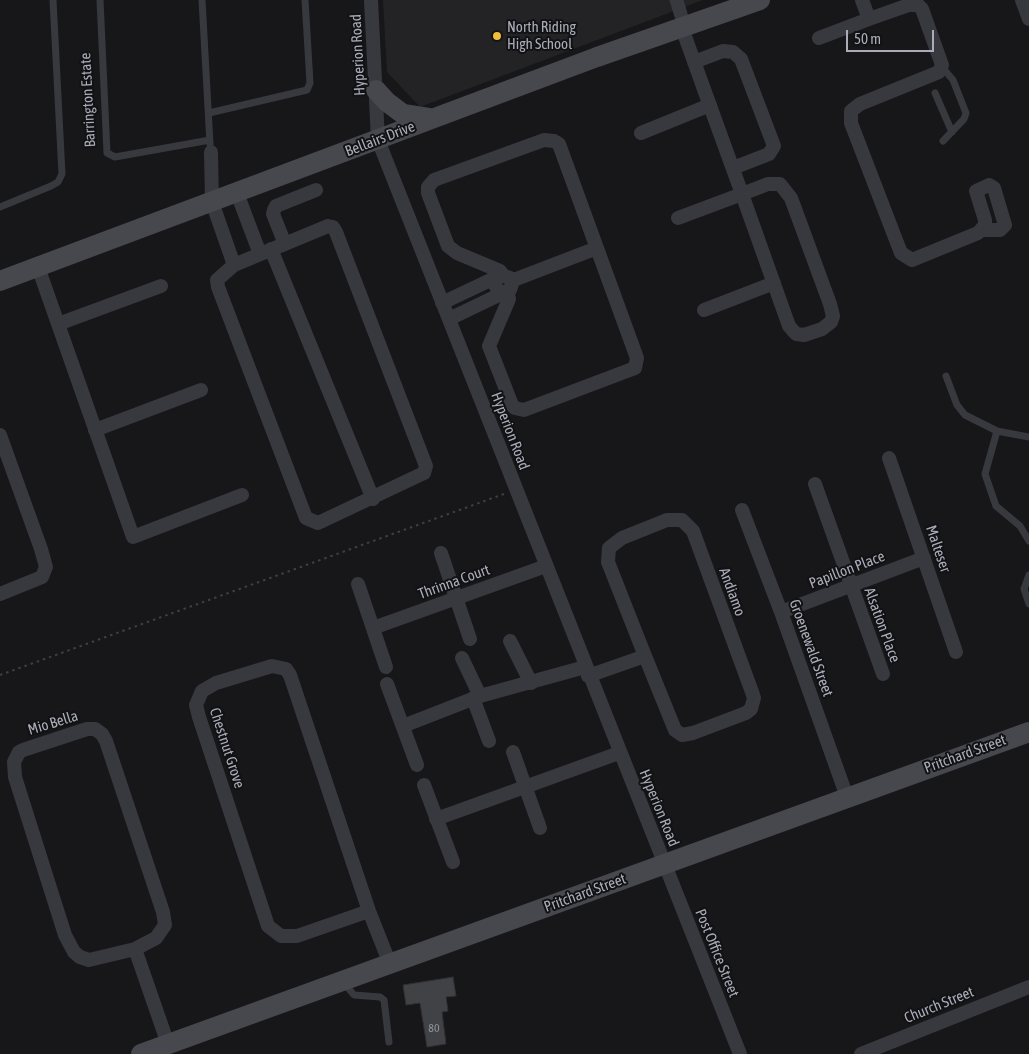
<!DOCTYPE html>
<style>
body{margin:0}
#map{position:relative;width:1029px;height:1054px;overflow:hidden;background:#171719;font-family:"Asap Condensed",sans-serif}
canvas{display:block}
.scale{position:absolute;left:846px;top:30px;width:88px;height:22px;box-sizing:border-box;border:2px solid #aaadb9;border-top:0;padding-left:6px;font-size:15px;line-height:18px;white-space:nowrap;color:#aaadb9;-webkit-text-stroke:4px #121214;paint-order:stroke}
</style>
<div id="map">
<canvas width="1029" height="1054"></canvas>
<div class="scale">50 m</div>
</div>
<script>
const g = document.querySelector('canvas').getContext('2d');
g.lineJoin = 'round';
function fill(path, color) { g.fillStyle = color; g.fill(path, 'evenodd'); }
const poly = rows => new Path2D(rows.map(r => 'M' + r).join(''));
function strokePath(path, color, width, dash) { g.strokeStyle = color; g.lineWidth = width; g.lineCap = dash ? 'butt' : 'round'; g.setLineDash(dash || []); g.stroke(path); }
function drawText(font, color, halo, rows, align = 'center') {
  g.font = font + ' "Asap Condensed",sans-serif'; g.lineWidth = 4; g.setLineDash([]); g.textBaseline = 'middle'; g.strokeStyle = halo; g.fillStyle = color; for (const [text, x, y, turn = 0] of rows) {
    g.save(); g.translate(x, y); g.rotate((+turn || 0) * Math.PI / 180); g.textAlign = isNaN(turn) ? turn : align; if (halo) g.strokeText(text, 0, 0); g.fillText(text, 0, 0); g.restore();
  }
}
fill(poly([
 [383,0,703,0,420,107,387,72]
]), '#232326');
const building = poly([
 [453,977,456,996,446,997,448,1011,442,1012,446,1044,427,1047,420,1003,406,1005,403,985,453,977]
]);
fill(building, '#414246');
strokePath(building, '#313135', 1);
strokePath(poly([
 [0,675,504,494]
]), '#3e4045', 2, [2.5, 4]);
strokePath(poly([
 [100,0,107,153,115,157,210,140],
 [202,0,210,144],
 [673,0,681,26],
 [680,0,687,24],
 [942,67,953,80,966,113,964,119,943,141],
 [935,93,952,132],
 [209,113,307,90,310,83,305,0],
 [0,207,51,186,58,182,62,174,53,0],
 [946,376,957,405,965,415,997,431],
 [1029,437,997,431,985,474,996,506,1020,526,1029,541],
 [1029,575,1024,589,1029,604],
 [343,982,354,995,380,997,384,1000,389,1042]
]), '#38393e', 7);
strokePath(poly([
 [371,0,378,140,740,1054],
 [862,0,869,19,909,5,918,5,922,9,942,65,939,72,860,104,851,111,851,123,901,253,912,260,978,233,985,225,985,220,976,191,989,185,994,188,1005,225,1000,230,982,230],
 [1022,0,1029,19],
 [819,38,869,19],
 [694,62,723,51,733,52,741,59,774,146,769,154,733,168],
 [641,133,710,105],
 [211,152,212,202,234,265],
 [237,193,260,254],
 [678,218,742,194,768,184,780,184,791,198,830,304,833,316,831,322,822,329,804,335,796,334,789,326,742,194,705,92,682,28],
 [328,226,333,227,336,232,426,466,424,473,318,523,306,518,218,287,217,280,234,265,328,226],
 [285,244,273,214,274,210,276,206,316,190],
 [271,249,373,499],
 [38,267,133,537,242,495],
 [503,275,500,271,457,253,448,246,428,193,428,187,434,180,544,140,554,141,559,144,637,358,635,368,524,410,515,408,512,405,489,346,509,299,507,292],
 [511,281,597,248],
 [442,303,501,275,510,278,512,284,510,290,503,293,498,290,495,285,496,279],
 [704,310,774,283],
 [449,319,503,293],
 [58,324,161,286],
 [95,430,201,390],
 [0,435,41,549,46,567,42,577,0,594],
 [889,458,956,652],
 [815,484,883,674],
 [742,510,781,612,847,797],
 [441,553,470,639],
 [358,584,386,667],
 [781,612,924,558],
 [373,628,546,566],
 [510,641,531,683],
 [462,658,480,696],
 [588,676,645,656,675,730,682,735,693,733,746,713,751,709,754,698,752,692,693,531,682,520,667,520,622,538,609,548,608,562,645,656],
 [387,684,417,765],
 [473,698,489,741],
 [403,726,480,696,585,667],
 [87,729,95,729,102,734,106,741,163,912,165,925,156,938,135,949,89,960,80,957,74,952,65,935,15,777,14,762,19,752,23,750,87,729],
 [513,752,540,828],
 [424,785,453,862],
 [436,819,619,753],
 [369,911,297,936,281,936,268,926,199,717,196,705,202,691,216,683,272,666,286,669,290,675,369,911,390,964],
 [135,949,168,1044],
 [861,1054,1029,987]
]), '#38393e', 14);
strokePath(poly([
 [376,90,387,102,403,114,429,118],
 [0,281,597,57,760,0],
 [141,1054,1029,732]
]), '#46484e', 20);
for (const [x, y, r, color] of [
 [497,36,5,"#eebd3a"]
]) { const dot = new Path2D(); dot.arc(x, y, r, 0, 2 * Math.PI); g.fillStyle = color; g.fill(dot); strokePath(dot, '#121214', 2); }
drawText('12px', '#90929c', null, [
 ["80",434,1028]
]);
drawText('15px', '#aaadb9', '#121214', [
 ["North Riding",507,27],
 ["High School",507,44]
], 'left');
drawText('15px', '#aaadb9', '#121214', [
 ["Hyperion Road",358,55,-93],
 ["Barrington Estate",88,100,-93],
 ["Bellairs Drive",380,139,-21],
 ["Hyperion Road",510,431,69],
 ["Malteser",938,549,71],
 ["Papillon Place",847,570,-21],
 ["Thrinna Court",454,582,-20],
 ["Andiamo",732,592,70],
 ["Alsation Place",882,625,70],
 ["Groenewald Street",811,648,70],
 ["Mio Bella",53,723,-17],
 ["Chestnut Grove",227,748,72],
 ["Pritchard Street",965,754,-20],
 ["Hyperion Road",659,808,68],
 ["Pritchard Street",585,893,-20],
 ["Post Office Street",717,953,68],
 ["Church Street",939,1005,-22]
]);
</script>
